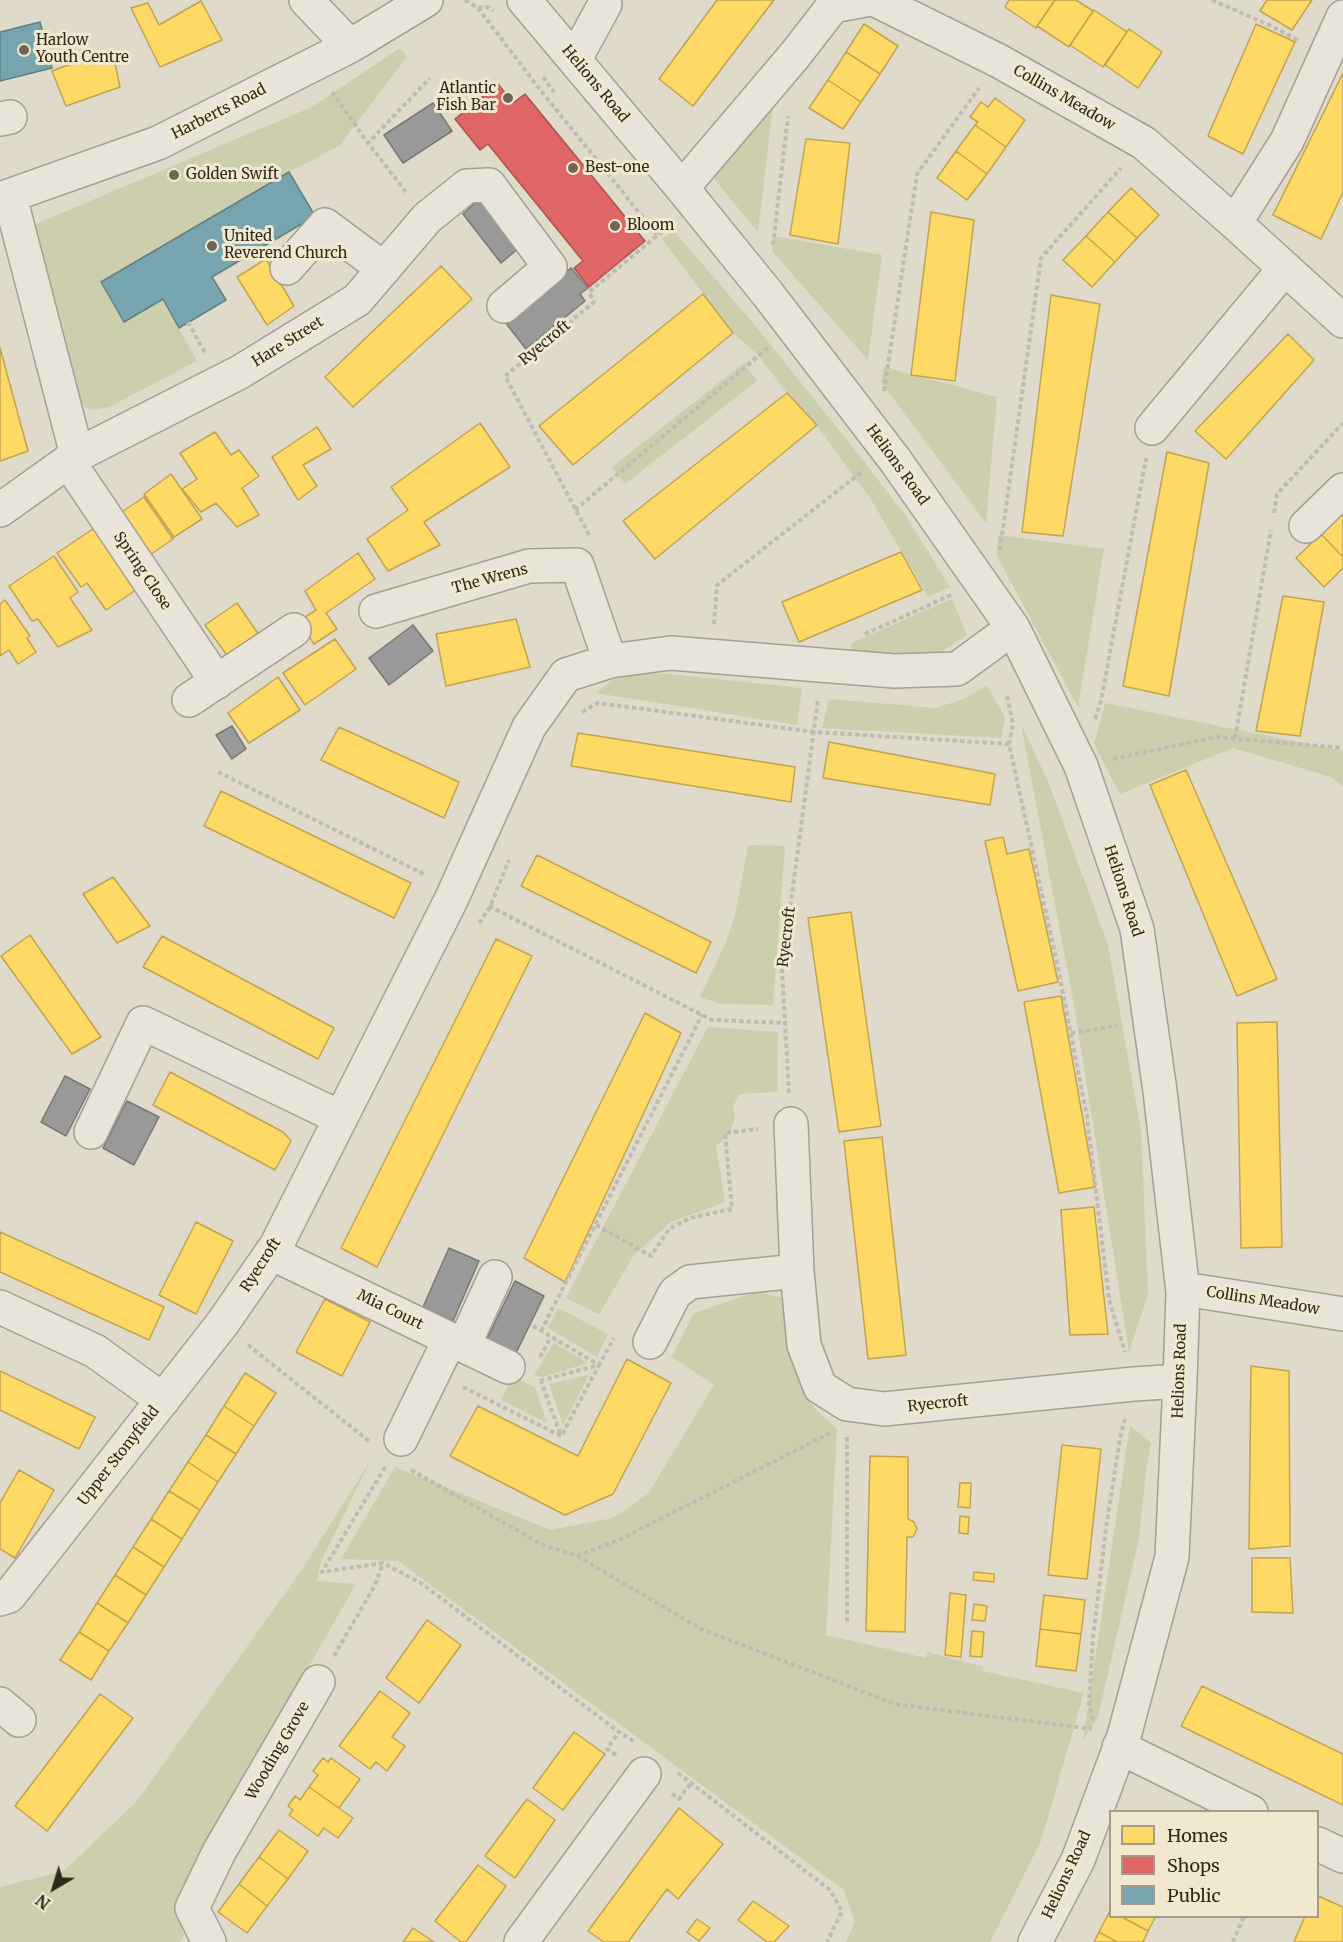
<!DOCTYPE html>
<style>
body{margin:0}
#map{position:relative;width:1343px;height:1942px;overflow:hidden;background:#dfdac9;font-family:Merriweather,serif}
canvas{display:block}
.legend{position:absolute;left:1109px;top:1810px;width:210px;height:108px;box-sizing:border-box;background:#f1e9cf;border:2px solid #a49c88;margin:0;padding:8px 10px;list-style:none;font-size:18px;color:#31281d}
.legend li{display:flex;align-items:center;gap:12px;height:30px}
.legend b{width:30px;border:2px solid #a49c88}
.north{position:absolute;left:24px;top:1858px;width:60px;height:60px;-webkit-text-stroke:4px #f1e9cf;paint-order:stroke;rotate:218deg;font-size:16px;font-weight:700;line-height:24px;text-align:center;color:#31281d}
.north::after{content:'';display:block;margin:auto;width:21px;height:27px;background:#31281d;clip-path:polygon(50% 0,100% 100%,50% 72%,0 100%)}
</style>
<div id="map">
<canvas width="1343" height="1942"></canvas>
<ul class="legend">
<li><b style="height:16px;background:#ffd966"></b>Homes</li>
<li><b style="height:16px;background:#e06666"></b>Shops</li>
<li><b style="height:16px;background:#76a5af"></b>Public</li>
</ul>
<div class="north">N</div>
</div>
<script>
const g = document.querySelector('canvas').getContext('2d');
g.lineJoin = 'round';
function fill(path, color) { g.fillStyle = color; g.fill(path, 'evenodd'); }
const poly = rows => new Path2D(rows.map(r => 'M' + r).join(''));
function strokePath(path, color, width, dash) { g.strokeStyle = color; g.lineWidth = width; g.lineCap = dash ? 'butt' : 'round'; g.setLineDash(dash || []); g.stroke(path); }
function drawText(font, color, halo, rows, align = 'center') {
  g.font = font + ' Merriweather,serif'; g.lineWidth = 6; g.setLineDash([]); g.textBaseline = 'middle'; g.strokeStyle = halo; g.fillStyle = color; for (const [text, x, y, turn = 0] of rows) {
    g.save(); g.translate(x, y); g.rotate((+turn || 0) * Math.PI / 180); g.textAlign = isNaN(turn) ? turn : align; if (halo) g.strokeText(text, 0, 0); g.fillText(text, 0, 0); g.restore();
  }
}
fill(poly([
 [400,48,407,57,339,146,289,172,101,282,124,322,163,299,197,361,109,407,90,410,70,393,31,226,312,107],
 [773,105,758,232,716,181,713,169],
 [674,231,754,324,855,450,905,515,950,587,928,597,869,496,853,476,817,425,787,393,757,354,733,333,662,239],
 [773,236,882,255,868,360,772,251],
 [744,363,757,381,625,484,612,467],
 [884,367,997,397,986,523,881,382],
 [998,535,1104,549,1078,707,997,556],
 [952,599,967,635,941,652,848,659,852,643],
 [622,673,668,674,802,688,797,725,596,693],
 [987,686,1005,717,1001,738,822,728,829,699,935,708,961,700],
 [1105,703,1343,751,1343,786,1331,777,1233,748,1120,794,1094,744],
 [1021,724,1049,784,1108,945,1141,1131,1148,1295,1129,1352,1074,1005],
 [748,845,785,846,773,1005,720,1004,700,997,726,942,736,911],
 [708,1027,778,1032,777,1092,739,1094,733,1107,735,1118,730,1133,716,1146,725,1202,671,1222,634,1255,599,1314,566,1298],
 [755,1292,789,1299,797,1370,814,1408,837,1429,826,1635,926,1658,928,1652,984,1667,982,1671,1084,1693,1041,1841,990,1942,846,1942,855,1922,844,1890,398,1561,341,1559,395,1467,551,1530,613,1518,648,1494,714,1385,672,1357,693,1314],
 [558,1308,608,1334,597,1357,548,1328],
 [554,1343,588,1363,543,1377,534,1375],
 [589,1375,563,1425,549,1384],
 [512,1377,535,1387,547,1423,501,1400],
 [1130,1426,1151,1443,1146,1470,1139,1538,1098,1717,1083,1740],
 [372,1458,321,1561,317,1581,356,1584,177,1897,184,1936,180,1942,0,1942,0,1887,64,1871,137,1801,301,1571]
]), '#cccead');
const homes = poly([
 [717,0,774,0,693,106,659,79,717,0],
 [1009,0,1055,0,1036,28,1005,7,1009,0],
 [1055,0,1076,0,1093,11,1069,47,1037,26,1055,0],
 [1267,0,1312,0,1292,30,1260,11,1267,0],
 [201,1,222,40,160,67,131,8,148,3,159,25,201,1],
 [1094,10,1127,32,1103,67,1070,45,1094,10],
 [864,24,898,46,880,74,846,52,864,24],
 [1256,24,1295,42,1243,154,1208,136,1256,24],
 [1129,29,1162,52,1138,88,1105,65,1129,29],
 [112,49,120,87,66,106,52,71,112,49],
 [846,52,880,74,861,102,828,80,846,52],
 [1343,73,1343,192,1321,239,1273,215,1343,73],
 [828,80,861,102,843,129,809,108,828,80],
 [995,98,1025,120,1006,147,975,125,978,122,970,117,981,102,988,107,995,98],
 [975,125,1006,147,987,174,956,151,975,125],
 [806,139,850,143,838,244,790,235,806,139],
 [956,151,987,174,967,200,937,178,956,151],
 [1131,188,1159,215,1137,238,1108,212,1131,188],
 [931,212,974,220,955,381,911,375,931,212],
 [1108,212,1137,238,1115,262,1086,236,1108,212],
 [1086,236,1115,262,1092,287,1063,260,1086,236],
 [266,259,294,306,267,325,237,277,266,259],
 [441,266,472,299,353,407,325,377,441,266],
 [703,294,733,333,573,465,539,426,703,294],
 [1051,295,1100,304,1063,536,1022,532,1051,295],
 [1288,334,1314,360,1226,459,1195,431,1288,334],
 [0,348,28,451,0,461,0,348],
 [787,393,817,425,655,559,623,521,787,393],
 [480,423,510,467,424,522,440,545,388,571,367,539,408,510,391,487,480,423],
 [317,427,331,449,303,465,317,486,298,500,272,457,317,427],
 [215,432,231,455,239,450,259,476,242,488,259,515,237,527,216,503,201,512,182,489,197,479,180,453,215,432],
 [1167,452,1209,463,1169,696,1123,686,1167,452],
 [171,474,202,519,174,537,144,494,171,474],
 [144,497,173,539,147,557,116,516,144,497],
 [1343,512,1343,557,1321,534,1343,512],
 [96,527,139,588,106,610,87,583,81,587,57,553,96,527],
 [1321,534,1343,557,1343,568,1324,587,1296,558,1321,534],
 [901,552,922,590,799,642,782,602,901,552],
 [358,553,375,579,326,613,337,629,314,644,299,621,316,610,305,591,358,553],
 [54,556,78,592,70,598,92,630,58,647,38,619,32,621,9,586,54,556],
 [1283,596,1324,602,1300,736,1256,731,1283,596],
 [5,600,30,636,27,638,36,652,18,664,9,650,0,656,0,604,5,600],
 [237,603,266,645,234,665,205,625,237,603],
 [516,619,530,667,446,686,436,634,516,619],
 [335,639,356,669,305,705,283,673,335,639],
 [278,677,300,710,249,743,228,713,278,677],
 [339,727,459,782,444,818,321,760,339,727],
 [578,733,795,767,791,802,571,766,578,733],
 [829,742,995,774,990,805,823,778,829,742],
 [1186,770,1277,979,1237,996,1150,785,1186,770],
 [221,791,411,883,394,918,204,826,221,791],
 [1003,837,1007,854,1029,849,1058,982,1018,991,985,841,1003,837],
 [537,855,711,942,696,973,521,886,537,855],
 [113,877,150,926,117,943,83,894,113,877],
 [851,912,881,1126,839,1132,808,918,851,912],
 [30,935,101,1037,72,1054,1,956,30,935],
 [162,936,334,1028,318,1059,143,967,162,936],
 [496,939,532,956,377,1267,341,1248,496,939],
 [1061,996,1095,1187,1059,1193,1024,1002,1061,996],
 [645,1013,681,1033,565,1282,524,1258,645,1013],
 [1277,1022,1282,1247,1241,1248,1237,1023,1277,1022],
 [170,1072,283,1132,291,1141,275,1170,153,1105,170,1072],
 [882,1137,906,1355,868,1359,844,1141,882,1137],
 [1094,1207,1108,1334,1070,1335,1061,1210,1094,1207],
 [196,1222,233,1241,196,1314,159,1295,196,1222],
 [0,1232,164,1307,149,1340,0,1272,0,1232],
 [325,1299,370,1322,342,1376,296,1352,325,1299],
 [627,1359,671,1383,613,1494,565,1515,450,1456,478,1406,578,1456,627,1359],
 [1251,1366,1289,1371,1290,1546,1249,1549,1251,1366],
 [0,1371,95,1417,79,1449,0,1410,0,1371],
 [245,1373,276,1393,254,1426,224,1406,245,1373],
 [224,1406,254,1426,236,1454,206,1435,224,1406],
 [206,1435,236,1454,218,1482,188,1462,206,1435],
 [1062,1445,1101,1449,1087,1579,1048,1575,1062,1445],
 [870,1456,908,1457,908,1519,914,1522,917,1529,913,1537,907,1537,905,1632,866,1631,870,1456],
 [188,1462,218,1482,200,1510,169,1491,188,1462],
 [19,1470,54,1490,15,1558,0,1549,0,1503,19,1470],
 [960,1483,971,1483,970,1508,958,1507,960,1483],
 [169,1491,200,1510,182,1539,151,1519,169,1491],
 [960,1516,969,1517,968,1534,959,1533,960,1516],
 [151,1519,182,1539,164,1567,133,1547,151,1519],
 [133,1547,164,1567,146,1595,115,1575,133,1547],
 [1252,1558,1290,1558,1293,1613,1252,1612,1252,1558],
 [974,1572,994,1574,994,1582,973,1580,974,1572],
 [115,1575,146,1595,128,1623,97,1603,115,1575],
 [950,1593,966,1595,961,1657,945,1655,950,1593],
 [1044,1595,1085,1600,1081,1634,1040,1629,1044,1595],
 [97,1603,128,1623,109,1651,79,1632,97,1603],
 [974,1604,987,1606,985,1621,972,1620,974,1604],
 [427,1620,461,1645,419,1703,386,1678,427,1620],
 [1040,1629,1081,1634,1076,1671,1036,1666,1040,1629],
 [972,1631,984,1632,982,1657,970,1656,972,1631],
 [79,1632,109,1651,91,1680,60,1660,79,1632],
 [1202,1686,1343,1754,1343,1805,1181,1726,1202,1686],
 [380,1691,410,1713,392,1737,405,1746,387,1771,376,1762,370,1769,339,1746,380,1691],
 [100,1694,133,1718,47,1831,15,1806,100,1694],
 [574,1732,605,1754,563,1810,533,1788,574,1732],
 [323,1758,328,1762,331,1758,360,1779,339,1808,309,1787,318,1775,313,1771,323,1758],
 [309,1787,353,1818,338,1838,324,1828,318,1836,289,1815,293,1810,288,1806,295,1796,300,1800,309,1787],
 [527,1799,555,1820,515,1878,485,1856,527,1799],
 [679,1808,723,1844,678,1899,667,1889,628,1942,604,1942,588,1931,679,1808],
 [279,1830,308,1851,288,1879,259,1857,279,1830],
 [259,1857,288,1879,267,1906,239,1884,259,1857],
 [478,1865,506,1886,466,1942,461,1942,435,1921,478,1865],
 [239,1884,267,1906,247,1933,218,1912,239,1884],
 [1318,1896,1343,1907,1343,1942,1294,1942,1305,1916,1318,1916,1318,1896],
 [753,1901,789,1926,774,1942,767,1942,738,1920,753,1901],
 [1110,1911,1110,1916,1120,1916,1148,1931,1143,1942,1117,1942,1099,1932,1110,1911],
 [1120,1916,1156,1916,1148,1931,1120,1916],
 [697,1919,710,1928,699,1941,687,1932,697,1919],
 [413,1928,434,1942,403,1942,413,1928],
 [1099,1932,1117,1942,1094,1942,1099,1932]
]);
fill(homes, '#ffd966');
strokePath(homes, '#c1a450', 1.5);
const shops = poly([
 [498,84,513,103,525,94,645,241,589,287,574,268,583,261,488,144,480,150,455,119,498,84]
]);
fill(shops, '#e06666');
strokePath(shops, '#ac5350', 1.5);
const public = poly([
 [40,22,52,68,0,81,0,32,40,22],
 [289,172,315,216,212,277,226,300,179,328,163,299,124,322,101,282,289,172]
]);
fill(public, '#76a5af');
strokePath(public, '#618083', 1.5);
const industry = poly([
 [433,103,452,131,403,163,384,135,433,103],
 [484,195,525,243,501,263,463,214,484,195],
 [571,268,588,288,580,294,585,301,526,349,505,322,571,268],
 [413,625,433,651,389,685,369,658,413,625],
 [232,726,246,749,232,759,216,735,232,726],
 [65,1076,90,1089,66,1136,41,1122,65,1076],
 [127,1101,159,1117,134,1165,103,1148,127,1101],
 [449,1248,479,1261,453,1321,423,1307,449,1248],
 [515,1281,544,1296,516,1353,487,1339,515,1281]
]);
fill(industry, '#999');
strokePath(industry, '#7a7774', 1.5);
const minor = poly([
 [306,0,350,46],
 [524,0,682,188,767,293,895,460,1013,628,1081,766,1137,929,1160,1091,1183,1292,1180,1381,1172,1557,1124,1736,1078,1860,1035,1942],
 [876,0,999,61,1144,143,1235,223,1343,321],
 [575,59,605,4],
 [0,119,10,117],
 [682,188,795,55,833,6,865,0],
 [10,197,77,455],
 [0,199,158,143,350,46,426,0],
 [1235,223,1287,141,1343,17],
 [287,268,325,225,384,269],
 [1152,428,1285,268],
 [68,461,217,682],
 [0,510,77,455,240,372,357,300,427,218,467,186,489,185,550,267,504,306],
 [1306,526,1343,490],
 [376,611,529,566,577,565,610,661],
 [189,700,294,630],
 [791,1124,797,1271,804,1345,820,1387,847,1404,884,1409,1134,1384,1180,1381],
 [91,1132,143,1023,341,1118],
 [271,1253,508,1367],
 [1183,1292,1197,1291,1343,1314],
 [0,1307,95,1351,163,1400],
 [650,1342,675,1293,690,1282,797,1271],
 [464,1345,495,1277],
 [401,1439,450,1339],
 [0,1599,9,1596,222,1324,276,1246,451,900,529,727,566,675,610,661,671,653,894,671,957,669,1013,628],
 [0,1704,19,1720],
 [1119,1747,1251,1812],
 [1318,1844,1343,1856],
 [209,1942,192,1908,219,1852,318,1682],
 [521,1942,644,1774]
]);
strokePath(minor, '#a49f93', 36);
strokePath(poly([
 [465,0,478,8,538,87,658,236],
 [1212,0,1267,24,1298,40],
 [478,8,488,7,493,11],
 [543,77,554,92],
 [332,92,368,143],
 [406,192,368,143,430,78],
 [773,245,788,116],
 [188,322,205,353],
 [884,391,917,174,979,88],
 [575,510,768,348],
 [1274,513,1277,494,1343,423],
 [589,535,505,376,594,302,589,292,670,225],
 [1000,550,1041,258,1121,168],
 [714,624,717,585,863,471],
 [865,634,951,595],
 [1007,696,1013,724,1009,744],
 [582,712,598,703,814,732,1009,744,1057,963,1087,1117,1109,1299,1125,1352],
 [1095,719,1101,701,1146,458],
 [1235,738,1271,530],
 [1113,759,1216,737,1343,748],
 [218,772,426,875],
 [489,906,712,1020,785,1023],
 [479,923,490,907,509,860],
 [1071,1033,1117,1026],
 [789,1093,782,970,818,699],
 [596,1225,651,1256,669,1229,690,1218,732,1209,725,1133,758,1129],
 [533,1326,599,1365,562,1435],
 [541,1331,702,1015],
 [248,1345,369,1441],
 [540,1357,551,1337],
 [540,1381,599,1365,614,1338],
 [463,1387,561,1436,541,1381],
 [847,1437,847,1622],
 [385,1467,322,1572,383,1563,421,1583,619,1732,635,1742],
 [411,1470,543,1545,577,1556,619,1540,830,1433],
 [577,1556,701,1629,895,1704,1092,1729],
 [334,1656,375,1585,383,1563],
 [1093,1720,1089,1704,1093,1638,1106,1528,1120,1438,1125,1419],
 [616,1755,607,1749,619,1732],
 [678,1773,830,1890,842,1911,827,1942],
 [672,1794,679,1799,691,1783],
 [1233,1942,1244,1916]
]), '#c0bbb2', 4, [4.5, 3]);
strokePath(minor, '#e8e4da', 33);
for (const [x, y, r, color] of [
 [24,50,6,"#6e6659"],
 [508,98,6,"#6e6659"],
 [573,168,6,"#6e6659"],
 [174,175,6,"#6e6659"],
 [615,226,6,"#6e6659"],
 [212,246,6,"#6e6659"]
]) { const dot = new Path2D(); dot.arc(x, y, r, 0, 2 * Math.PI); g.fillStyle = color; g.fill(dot); strokePath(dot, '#f1e9cf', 2); }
drawText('15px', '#31281d', '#f1e9cf', [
 ["Harlow",36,41],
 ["Youth Centre",36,58],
 ["Atlantic",496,89,"right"],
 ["Fish Bar",496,106,"right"],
 ["Best-one",585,168],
 ["Golden Swift",186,175],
 ["Bloom",627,226],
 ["United",224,237],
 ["Reverend Church",224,254]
], 'left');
drawText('15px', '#31281d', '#f1e9cf', [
 ["Helions Road",595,84,50],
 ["Collins Meadow",1064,98,30],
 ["Harberts Road",219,112,-27],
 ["Hare Street",288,342,-32],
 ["Ryecroft",545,343,-40],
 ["Helions Road",897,465,54],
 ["Spring Close",142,571,56],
 ["The Wrens",490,579,-15],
 ["Helions Road",1123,891,72],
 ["Ryecroft",787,937,-83],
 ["Ryecroft",261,1265,-57],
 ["Collins Meadow",1263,1301,9],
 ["Mia Court",390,1310,26],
 ["Helions Road",1180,1371,-88],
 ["Ryecroft",938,1404,-6],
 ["Upper Stonyfield",119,1456,-52],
 ["Wooding Grove",278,1751,-60],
 ["Helions Road",1067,1875,-65]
]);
</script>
